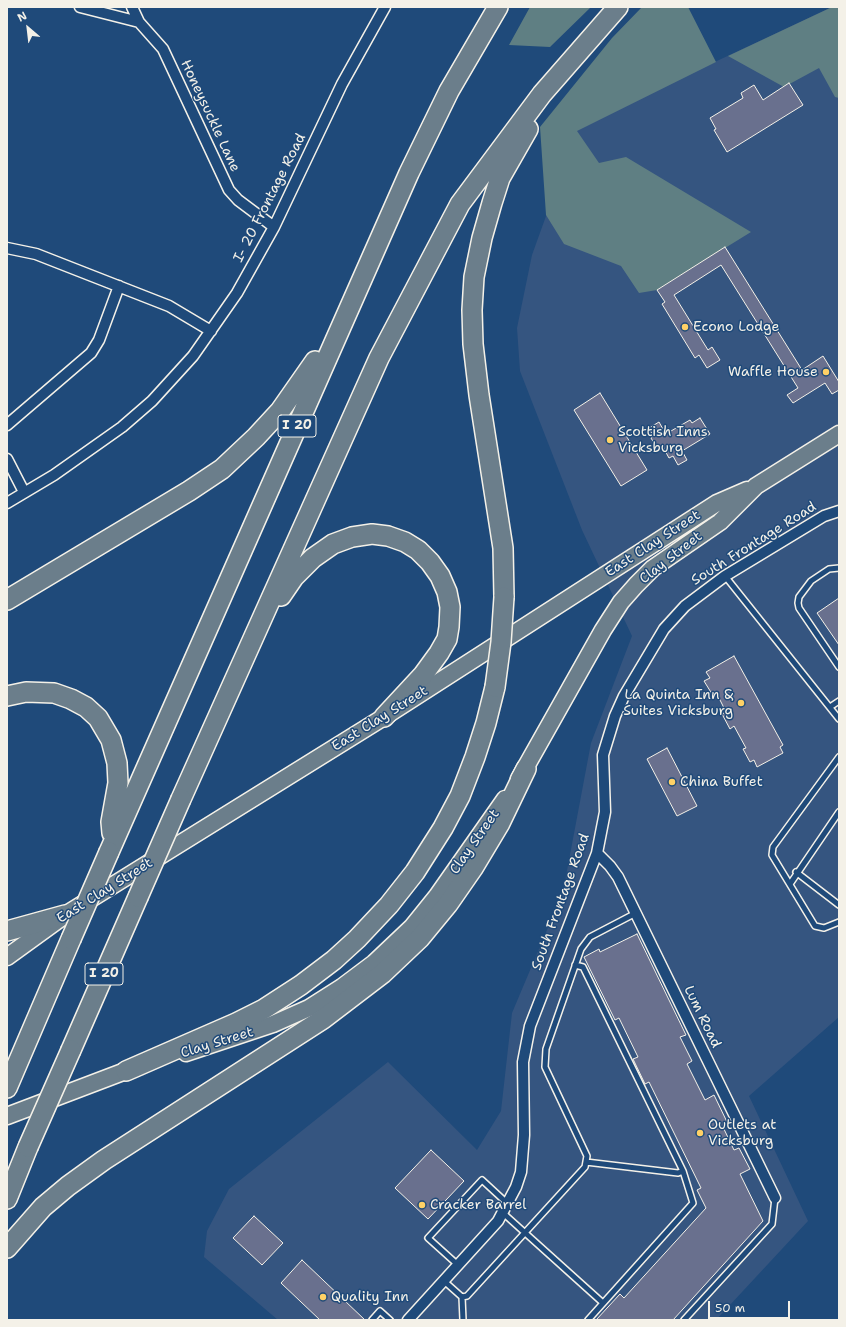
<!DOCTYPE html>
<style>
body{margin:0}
#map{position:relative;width:846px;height:1327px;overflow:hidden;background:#1f4a7a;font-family:"Shantell Sans",sans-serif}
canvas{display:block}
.frame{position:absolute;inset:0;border:8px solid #f4f1e8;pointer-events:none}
.north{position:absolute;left:8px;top:8px;width:40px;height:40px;-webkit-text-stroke:3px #1f4a7a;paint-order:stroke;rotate:332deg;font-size:11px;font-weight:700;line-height:16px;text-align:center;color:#f4f1e8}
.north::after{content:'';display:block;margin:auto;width:14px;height:18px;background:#f4f1e8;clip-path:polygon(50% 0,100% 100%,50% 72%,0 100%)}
.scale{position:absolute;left:708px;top:1301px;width:82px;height:18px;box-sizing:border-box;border:2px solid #f4f1e8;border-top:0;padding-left:5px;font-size:12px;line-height:14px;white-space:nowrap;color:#f4f1e8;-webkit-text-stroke:3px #1f4a7a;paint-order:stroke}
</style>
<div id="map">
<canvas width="846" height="1327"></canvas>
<div class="frame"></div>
<div class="north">N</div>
<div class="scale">50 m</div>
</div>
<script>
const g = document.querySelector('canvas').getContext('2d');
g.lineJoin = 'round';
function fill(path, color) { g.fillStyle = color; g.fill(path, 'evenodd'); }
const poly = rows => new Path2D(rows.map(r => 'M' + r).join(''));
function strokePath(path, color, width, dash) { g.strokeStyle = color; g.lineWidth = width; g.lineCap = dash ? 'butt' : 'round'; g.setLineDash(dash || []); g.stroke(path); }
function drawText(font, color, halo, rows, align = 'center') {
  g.font = font + ' "Shantell Sans",sans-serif'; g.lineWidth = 3; g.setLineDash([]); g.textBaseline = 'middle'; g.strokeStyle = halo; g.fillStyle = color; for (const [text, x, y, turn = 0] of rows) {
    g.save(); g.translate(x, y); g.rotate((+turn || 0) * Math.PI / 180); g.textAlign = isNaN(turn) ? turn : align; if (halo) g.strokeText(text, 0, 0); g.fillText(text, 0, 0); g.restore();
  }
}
fill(poly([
 [832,7,839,7,839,1017,749,1096,808,1221,716,1320,278,1320,204,1257,207,1231,229,1189,388,1062,477,1150,501,1111,512,1013,563,892,591,743,632,636,582,530,520,371,517,328,532,255,577,130,687,75]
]), '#355580');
fill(poly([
 [530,7,591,7,550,47,509,45],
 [642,7,688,7,716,62,577,131,599,163,626,157,751,232,657,290,639,293,621,266,564,244,546,215,540,127,612,38],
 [832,7,839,7,839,98,835,97,819,68,784,87,728,56]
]), '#5f7f83');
const building = poly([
 [789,83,803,105,727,152,714,130,716,129,710,118,743,98,741,93,754,85,763,100,789,83],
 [725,247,802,370,823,356,839,382,839,390,832,394,825,383,793,403,787,395,798,388,721,265,674,295,708,350,712,347,720,360,707,368,699,355,695,358,662,304,665,302,657,290,725,247],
 [600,393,647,470,621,486,574,410,600,393],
 [700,418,710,434,682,451,687,460,678,465,673,456,669,458,663,447,658,450,651,438,653,436,649,428,659,422,664,431,669,428,671,431,690,420,692,423,700,418],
 [839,598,839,645,817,613,839,598],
 [734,656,783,745,780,747,783,753,757,767,754,760,750,762,743,749,746,748,734,726,730,729,722,714,726,712,716,692,712,694,704,681,710,678,706,672,734,656],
 [667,748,697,806,677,816,647,759,667,748],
 [637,934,686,1035,680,1037,692,1061,687,1064,705,1100,714,1095,728,1124,723,1127,734,1150,739,1148,750,1169,740,1174,763,1221,673,1320,596,1320,620,1294,624,1298,706,1208,697,1190,701,1188,649,1082,645,1084,633,1059,638,1057,619,1018,615,1020,584,957,599,949,600,952,637,934],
 [431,1150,464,1181,428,1219,395,1188,431,1150],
 [254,1216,283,1243,262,1265,233,1238,254,1216],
 [302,1260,365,1320,320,1320,281,1283,302,1260]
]);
fill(building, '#69708e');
strokePath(building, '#f4f1e8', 1);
const lane = poly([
 [839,568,829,569,811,581,799,597,798,603,799,608,839,667],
 [725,576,839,719],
 [830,707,839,701],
 [839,757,773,847,772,855,815,926,824,928,839,922],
 [796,872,839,905],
 [790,884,839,812],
 [575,965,583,967,683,1171,693,1203,588,1320],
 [586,1162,678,1173,683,1171],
 [503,1213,603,1303],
 [458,1265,428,1238,482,1180,508,1204],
 [444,1281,462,1297,463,1320],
 [462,1297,467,1296,585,1167,587,1156,545,1067,546,1049,581,949,590,937,636,913],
 [372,1320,380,1311,390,1320],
 [684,1320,772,1224,775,1198]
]);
const street = poly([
 [80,7,139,22],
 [132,7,139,22,163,49,229,190,238,200,274,227],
 [7,248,36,254,169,306,211,331],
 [7,425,91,353,99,340,119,286],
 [7,459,24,492],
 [7,503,54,475,122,427,152,401,193,356,237,293,274,227,342,84,385,7],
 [597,853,610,866,618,877,775,1198],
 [408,1320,498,1221,516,1187,521,1172,524,1135,523,1062,530,1026,597,853,605,812,603,755,615,716,624,696,664,629,685,606,725,576,824,516,839,511]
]);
const primary = poly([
 [519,779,603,630,621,602,636,585,653,568,720,522,756,486,839,434],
 [7,957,65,915,384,717,717,503,747,490],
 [186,1053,273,1024,309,1008,342,987,374,963,412,927,437,896,505,799],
 [7,1116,136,1067]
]);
const highway = poly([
 [281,596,294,577,313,558,333,544,352,537,372,534,388,536,405,542,418,550,430,562,440,576,447,592,450,607,449,627,447,639,439,653,423,675,384,717],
 [504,597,503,548,479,395,473,344,472,310,474,277,482,238,492,203,500,178,528,129],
 [7,600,189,491,222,469,256,437,280,411,315,361],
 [7,696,26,692,54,693,71,699,86,707,98,718,111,740,117,763,118,783,111,822,112,833],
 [181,799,379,358,460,204,542,94,618,7],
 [109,852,409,173,449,91,498,7],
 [7,931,65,915],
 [71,1050,138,897],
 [126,1071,236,1023,264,1009,301,985,334,960,357,939,389,905,415,872,443,828,460,796,475,757,486,723,495,687],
 [7,1088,71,939],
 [7,1199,28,1147],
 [7,1248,43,1207,68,1186,104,1160,323,1019,382,974,420,938,448,904,473,868,500,823,526,769]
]);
strokePath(lane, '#f4f1e8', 8);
strokePath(street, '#f4f1e8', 13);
strokePath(primary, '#f4f1e8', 19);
strokePath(highway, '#f4f1e8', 22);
strokePath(lane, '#1f4a7a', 5);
strokePath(street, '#1f4a7a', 10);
strokePath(primary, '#6b7e8b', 16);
strokePath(highway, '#6b7e8b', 19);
const highwayBridge = poly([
 [495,687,501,642,504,597],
 [138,897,181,799],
 [71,939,109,852],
 [28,1147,71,1050]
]);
strokePath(highwayBridge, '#f4f1e8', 22, []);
strokePath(highwayBridge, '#6b7e8b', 19);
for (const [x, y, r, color] of [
 [685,327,4,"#ffd166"],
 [826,372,4,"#ffd166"],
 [610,440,4,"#ffd166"],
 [741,703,4,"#ffd166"],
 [672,782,4,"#ffd166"],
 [700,1133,4,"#ffd166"],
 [422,1205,4,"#ffd166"],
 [323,1297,4,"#ffd166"]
]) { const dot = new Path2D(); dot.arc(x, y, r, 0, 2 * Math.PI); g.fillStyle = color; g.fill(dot); strokePath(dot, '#1f4a7a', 1.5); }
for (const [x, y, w] of [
 [297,426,38],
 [104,974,38]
]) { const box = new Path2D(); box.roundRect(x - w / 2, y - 11, w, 22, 3); g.fillStyle = '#1f4a7a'; g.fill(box); strokePath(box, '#f4f1e8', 1); }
drawText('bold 13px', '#f4f1e8', null, [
 ["I 20",297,426],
 ["I 20",104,974]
]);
drawText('14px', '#f4f1e8', '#1f4a7a', [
 ["Honeysuckle Lane",210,116,65],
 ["I- 20 Frontage Road",270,198,-63],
 ["East Clay Street",653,544,-33],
 ["South Frontage Road",754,544,-32],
 ["Clay Street",671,558,-38],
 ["East Clay Street",380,719,-32],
 ["Clay Street",475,842,-55],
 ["East Clay Street",105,891,-32],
 ["South Frontage Road",561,902,-70],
 ["Lum Road",702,1017,64],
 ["Clay Street",217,1043,-17]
]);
drawText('14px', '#f4f1e8', '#1f4a7a', [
 ["Econo Lodge",693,327],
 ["Waffle House",818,372,"right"],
 ["Scottish Inns",618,432],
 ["Vicksburg",618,448],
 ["La Quinta Inn &",733,695,"right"],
 ["Suites Vicksburg",733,711,"right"],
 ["China Buffet",680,782],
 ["Outlets at",708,1125],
 ["Vicksburg",708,1141],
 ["Cracker Barrel",430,1205],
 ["Quality Inn",331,1297]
], 'left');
</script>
